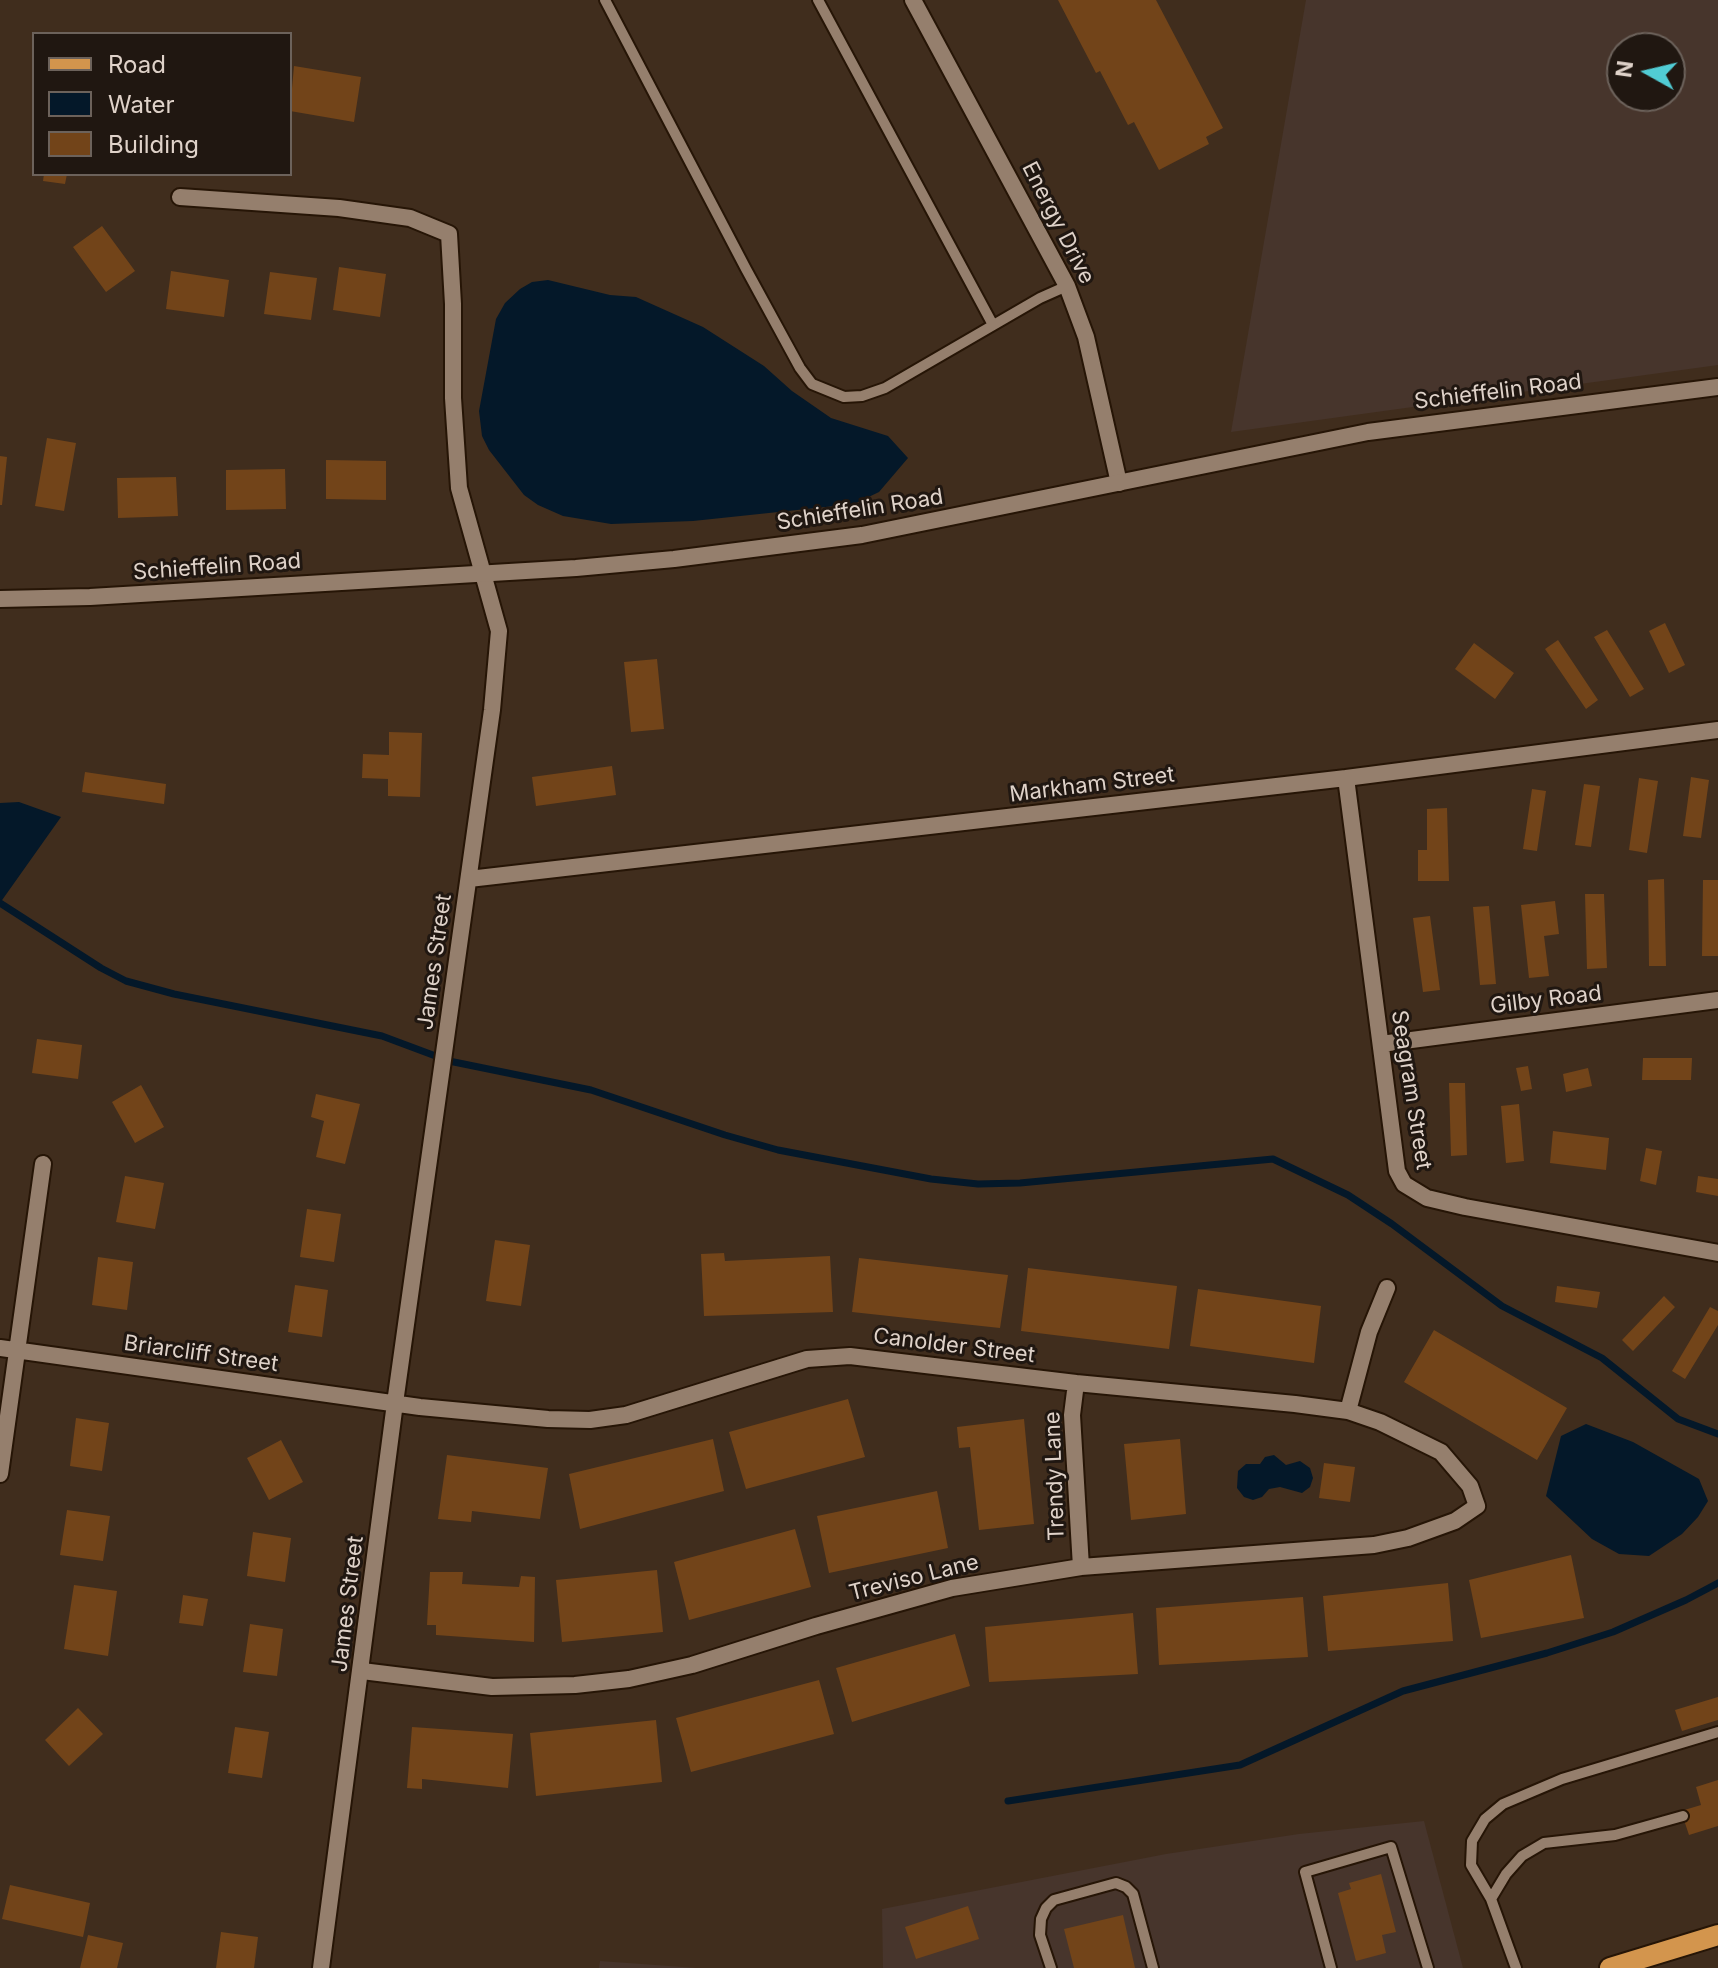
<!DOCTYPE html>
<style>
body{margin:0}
#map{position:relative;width:1718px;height:1968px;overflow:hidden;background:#402d1d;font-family:Inter,sans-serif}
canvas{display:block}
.legend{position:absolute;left:32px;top:32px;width:260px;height:144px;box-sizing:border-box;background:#201711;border:2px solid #6c625b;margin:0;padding:10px 14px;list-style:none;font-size:24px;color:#dfd2c9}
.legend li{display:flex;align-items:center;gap:16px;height:40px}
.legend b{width:40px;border:2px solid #6c625b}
.north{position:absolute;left:1606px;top:32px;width:80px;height:80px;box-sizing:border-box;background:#201711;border:2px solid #6c625b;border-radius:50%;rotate:278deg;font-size:22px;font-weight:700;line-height:32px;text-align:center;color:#dfd2c9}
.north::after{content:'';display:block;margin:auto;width:28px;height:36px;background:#51ccd4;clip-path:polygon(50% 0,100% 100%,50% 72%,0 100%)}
</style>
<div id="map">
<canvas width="1718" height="1968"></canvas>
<ul class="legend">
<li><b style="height:10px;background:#d3954d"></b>Road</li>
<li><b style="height:22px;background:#041829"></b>Water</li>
<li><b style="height:22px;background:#724419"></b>Building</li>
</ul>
<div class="north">N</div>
</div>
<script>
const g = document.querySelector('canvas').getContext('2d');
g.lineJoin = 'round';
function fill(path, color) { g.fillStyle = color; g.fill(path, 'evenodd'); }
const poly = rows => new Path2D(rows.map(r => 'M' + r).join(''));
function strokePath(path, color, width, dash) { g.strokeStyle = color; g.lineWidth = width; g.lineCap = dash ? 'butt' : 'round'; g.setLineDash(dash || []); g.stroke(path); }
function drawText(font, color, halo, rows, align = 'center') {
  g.font = font + ' Inter,sans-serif'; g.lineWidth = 6; g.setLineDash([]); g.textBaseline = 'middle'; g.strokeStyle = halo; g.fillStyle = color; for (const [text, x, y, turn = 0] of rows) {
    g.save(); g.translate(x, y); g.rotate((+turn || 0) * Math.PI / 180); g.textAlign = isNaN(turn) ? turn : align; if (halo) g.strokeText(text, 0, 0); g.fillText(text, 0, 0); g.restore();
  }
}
fill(poly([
 [1306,0,1718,0,1718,365,1231,432],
 [1622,48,1670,48,1670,96,1622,96],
 [1424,1821,1463,1968,883,1968,882,1909,1166,1854,1299,1834],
 [600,1961,697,1968,599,1968]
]), '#47352c');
fill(poly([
 [548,280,610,295,636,297,703,327,764,366,792,391,831,418,888,436,908,458,879,492,854,504,693,521,611,524,563,516,538,505,524,495,489,450,482,436,479,411,496,319,505,303,520,289,532,282],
 [19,802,61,817,0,903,0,803],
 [1586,1424,1633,1442,1699,1479,1708,1501,1698,1517,1682,1534,1649,1556,1619,1554,1592,1539,1546,1496,1561,1436],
 [1274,1455,1286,1465,1300,1461,1310,1468,1313,1478,1310,1487,1302,1493,1280,1487,1269,1489,1262,1497,1253,1500,1244,1497,1237,1488,1238,1471,1246,1464,1260,1464,1265,1457]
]), '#041829');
strokePath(poly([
 [0,903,101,968,126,981,174,994,382,1036,449,1061,591,1090,725,1135,778,1150,931,1179,978,1184,1020,1183,1273,1159,1348,1195,1392,1224,1502,1306,1602,1358,1678,1419,1718,1434],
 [1008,1801,1240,1765,1403,1691,1547,1653,1613,1632,1686,1600,1718,1583]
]), '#041829', 7);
fill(poly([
 [1058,0,1156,0,1223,128,1206,137,1209,144,1159,170,1134,122,1128,125,1100,71,1096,73],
 [294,66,361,77,354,122,290,111],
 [44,174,67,174,65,184,43,181],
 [102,226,135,271,106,292,73,247],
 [339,267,386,274,380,317,333,310],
 [171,271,229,280,224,317,166,309],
 [270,272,317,278,311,320,264,314],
 [47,438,76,443,64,511,35,506],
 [0,456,7,457,2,505,0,505],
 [326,460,386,461,386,500,326,499],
 [285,469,286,509,226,510,226,470],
 [176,477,178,516,118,518,117,478],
 [1665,623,1685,665,1669,673,1649,631],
 [1607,630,1644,689,1630,697,1594,637],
 [1558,640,1598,700,1586,709,1545,649],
 [1474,643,1514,673,1495,699,1455,669],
 [657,659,664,729,631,732,624,662],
 [389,732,422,733,420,797,388,796,388,779,362,778,363,754,389,755],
 [612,766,616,795,536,806,532,777],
 [85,772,166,784,164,804,82,792],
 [1691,777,1709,780,1701,838,1683,836],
 [1639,778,1658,781,1647,853,1629,850],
 [1584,784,1600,786,1591,847,1575,845],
 [1532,789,1546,791,1537,851,1523,849],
 [1447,808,1449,881,1418,881,1418,850,1427,850,1427,809],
 [1664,879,1666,966,1649,966,1648,880],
 [1703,880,1718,880,1718,956,1702,956],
 [1585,894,1604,894,1607,968,1587,969],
 [1555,901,1559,934,1544,936,1549,976,1529,978,1521,905],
 [1489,906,1496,984,1480,985,1473,907],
 [1430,916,1440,990,1423,992,1413,918],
 [37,1039,82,1045,78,1079,32,1073],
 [1643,1058,1692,1058,1691,1080,1642,1080],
 [1528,1066,1532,1089,1521,1091,1516,1068],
 [1588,1068,1592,1086,1566,1092,1563,1074],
 [1449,1083,1465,1083,1467,1155,1451,1156],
 [141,1085,164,1127,135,1143,112,1102],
 [316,1094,360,1104,345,1164,316,1157,324,1121,311,1117],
 [1519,1104,1524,1161,1506,1163,1501,1106],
 [1553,1131,1609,1138,1606,1170,1550,1163],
 [1646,1148,1662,1151,1656,1185,1640,1181],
 [125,1176,164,1183,155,1229,116,1222],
 [1698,1176,1718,1179,1718,1196,1696,1192],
 [307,1209,341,1214,334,1262,300,1257],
 [495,1240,530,1245,521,1306,486,1301],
 [724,1253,725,1261,830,1256,833,1312,704,1316,701,1254],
 [98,1257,133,1262,127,1310,92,1305],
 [859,1258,1008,1275,1000,1328,852,1312],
 [1028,1268,1177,1286,1169,1349,1021,1331],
 [295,1285,328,1290,322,1337,288,1332],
 [1557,1286,1600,1292,1597,1308,1555,1302],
 [1198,1289,1321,1306,1314,1363,1190,1346],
 [1664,1296,1675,1307,1633,1351,1622,1340],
 [1710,1307,1718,1311,1718,1325,1685,1379,1672,1371],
 [1434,1330,1567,1408,1537,1460,1404,1382],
 [848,1399,865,1457,746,1489,729,1432],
 [76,1418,109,1423,102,1471,70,1466],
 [1024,1419,1034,1524,979,1530,970,1447,959,1448,957,1427],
 [713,1439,724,1491,580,1529,569,1474],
 [1180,1439,1186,1514,1131,1520,1124,1444],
 [281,1440,303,1482,269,1500,247,1458],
 [447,1455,548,1468,540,1519,472,1511,471,1522,438,1519],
 [1324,1463,1355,1467,1350,1502,1319,1498],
 [937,1491,948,1548,829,1573,817,1516],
 [67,1510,110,1516,103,1561,60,1555],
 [795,1529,811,1587,689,1620,674,1562],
 [253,1532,291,1538,285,1582,247,1576],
 [1571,1555,1584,1618,1481,1638,1469,1580],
 [657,1570,663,1632,562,1642,556,1580],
 [430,1572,463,1572,462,1584,519,1587,521,1576,535,1577,534,1642,436,1635,436,1625,427,1625],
 [1448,1583,1453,1641,1328,1651,1323,1596],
 [74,1585,117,1591,108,1656,64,1649],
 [183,1595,208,1599,203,1626,179,1623],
 [1303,1597,1308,1657,1159,1665,1156,1608],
 [1133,1613,1138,1674,989,1682,985,1627],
 [250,1624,283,1629,277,1676,243,1672],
 [955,1634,970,1686,852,1722,836,1668],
 [819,1680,834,1734,691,1772,676,1718],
 [1718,1697,1718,1720,1682,1731,1675,1710],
 [78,1708,103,1734,69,1766,45,1740],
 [656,1720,662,1782,536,1796,530,1733],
 [235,1727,269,1732,262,1778,228,1773],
 [412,1727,513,1734,508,1788,422,1779,422,1789,407,1788],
 [1718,1780,1718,1826,1689,1835,1681,1811,1701,1805,1696,1787],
 [1381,1874,1396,1932,1382,1935,1386,1953,1356,1961,1338,1893,1351,1889,1349,1883],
 [10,1885,90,1903,83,1937,2,1919],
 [968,1906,979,1939,916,1959,905,1927],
 [1123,1915,1135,1968,1074,1968,1064,1929],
 [221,1932,258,1937,254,1968,216,1968],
 [88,1935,123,1943,117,1968,80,1968]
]), '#724419');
const service = poly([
 [605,0,746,269,800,368,812,384,844,397,862,396,885,388,1040,298,1067,286],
 [818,0,993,325],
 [1491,1899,1506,1874,1522,1856,1544,1843,1615,1835,1683,1816],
 [1051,1968,1040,1935,1041,1919,1046,1908,1054,1900,1116,1883,1126,1887,1133,1894,1153,1968],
 [1331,1968,1305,1872,1391,1847,1428,1968],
 [1516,1968,1491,1899,1471,1865,1472,1841,1485,1819,1503,1804,1562,1779,1718,1732]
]);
const minor = poly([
 [913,0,1067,286,1086,337,1119,483],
 [180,197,339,208,410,218,449,234,453,304,453,398,459,488,499,631,492,710,395,1403,321,1968],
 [1346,778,1397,1171,1404,1184,1427,1198,1465,1207,1718,1253],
 [469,879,1346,778,1718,730],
 [1381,1044,1718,1000],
 [0,1348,420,1407,548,1419,590,1420,626,1415,807,1359,850,1356,1076,1383,1295,1404,1348,1411,1380,1422,1441,1452,1470,1486,1477,1506,1455,1521,1408,1538,1374,1545,1081,1567,952,1588,816,1626,692,1665,629,1679,575,1685,492,1687,362,1671],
 [1076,1383,1072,1415,1081,1567],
 [1348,1411,1369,1332,1387,1288],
 [0,1474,43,1164]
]);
const tertiary = poly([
 [0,599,90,597,576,568,674,559,862,535,1368,432,1718,387]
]);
const primary = poly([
 [1610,1968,1718,1935]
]);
strokePath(service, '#261506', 14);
strokePath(minor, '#261506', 20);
strokePath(tertiary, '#261506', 20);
strokePath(primary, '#261506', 24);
strokePath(service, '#957f6d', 10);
strokePath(minor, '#957f6d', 16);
strokePath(tertiary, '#957f6d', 16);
strokePath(primary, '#d3954d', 20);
drawText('22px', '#dfd2c9', '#201711', [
 ["Energy Drive",1058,223,63],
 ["Schieffelin Road",1498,392,-7],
 ["Schieffelin Road",860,510,-9],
 ["Schieffelin Road",217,567,-4],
 ["Markham Street",1092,785,-7],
 ["James Street",435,962,-82],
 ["Gilby Road",1546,1000,-7],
 ["Seagram Street",1411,1090,81],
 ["Canolder Street",954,1346,7],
 ["Briarcliff Street",201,1354,8],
 ["Trendy Lane",1055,1476,-92],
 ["Treviso Lane",914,1578,-14],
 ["James Street",348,1604,-83]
]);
</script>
